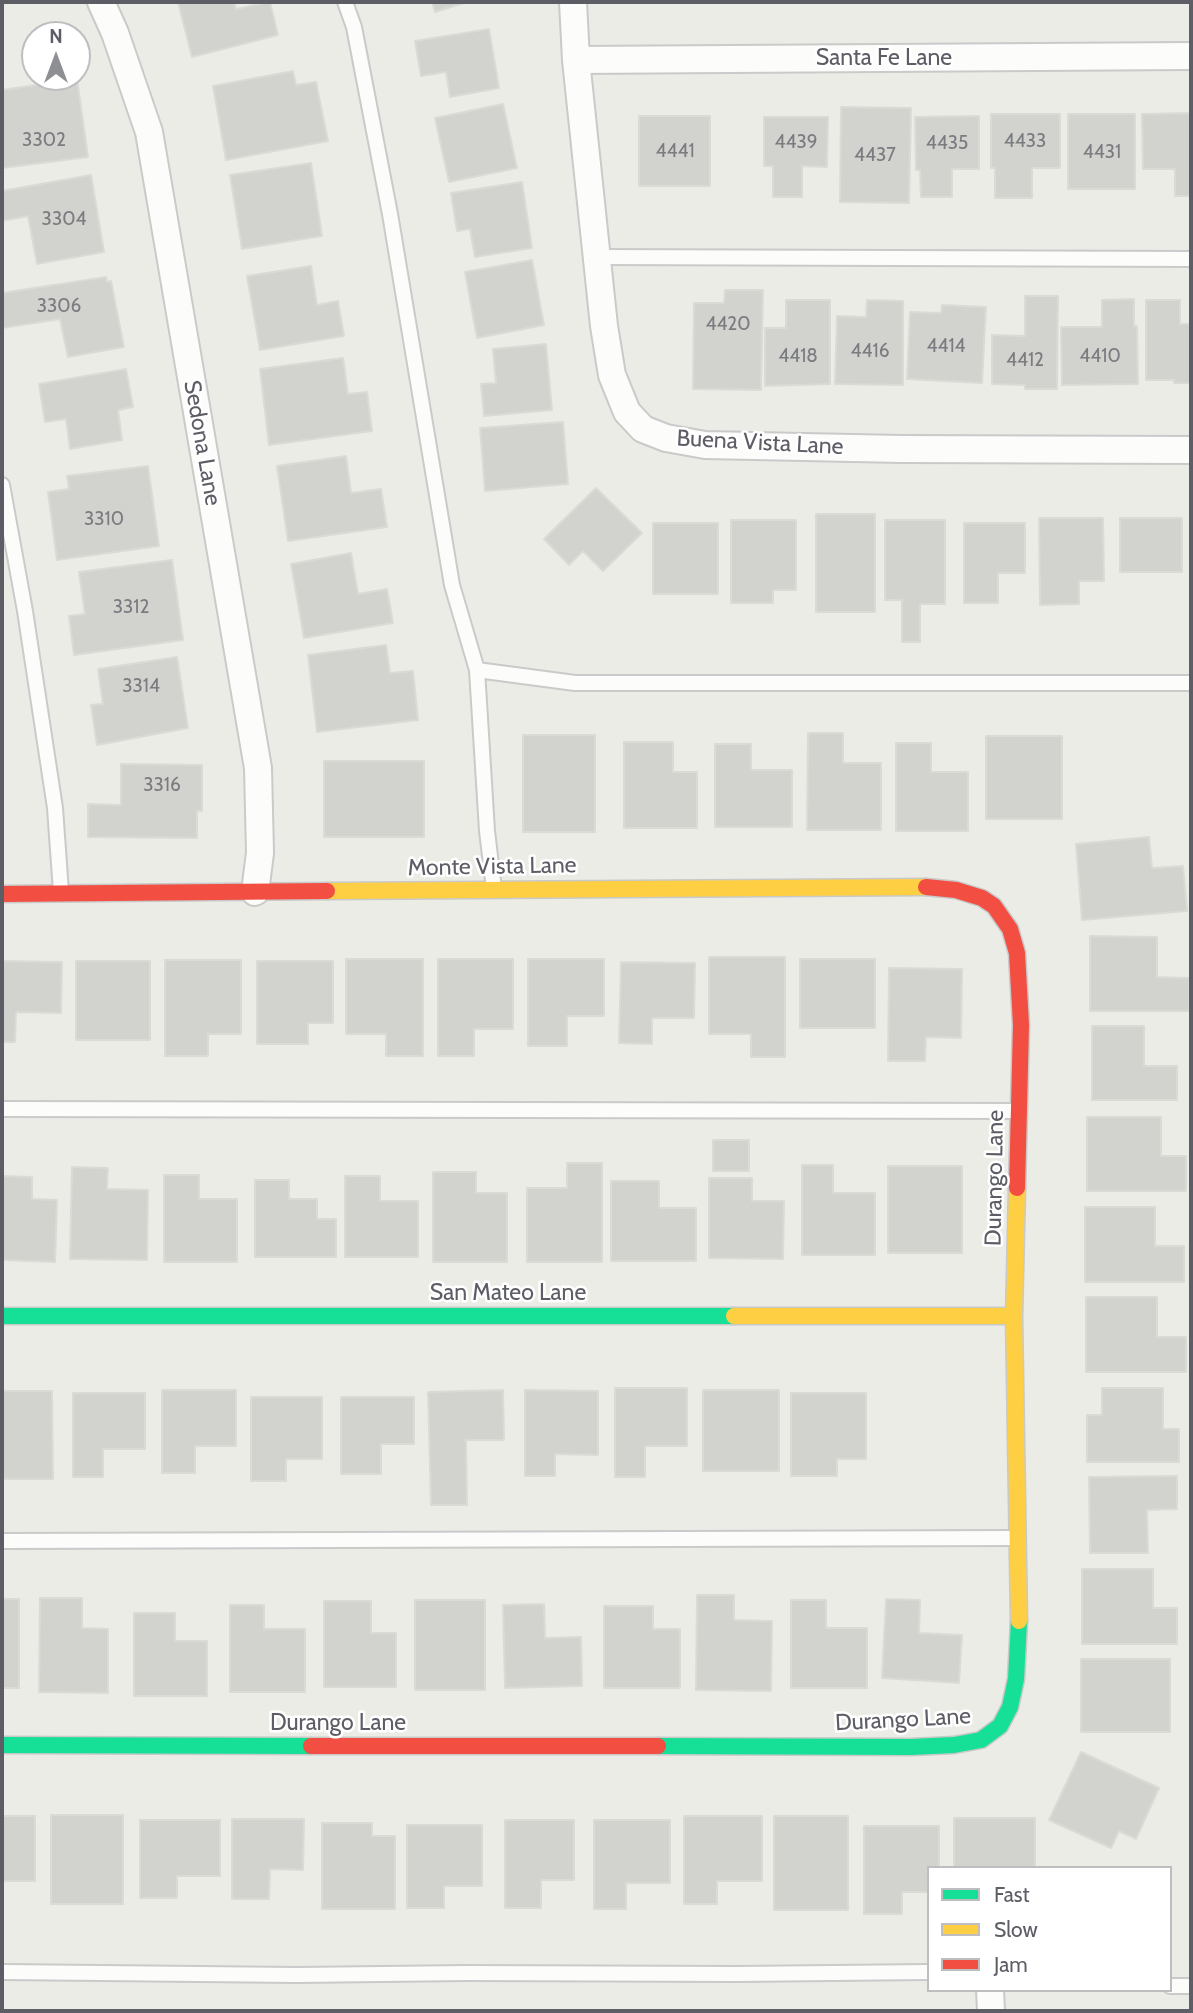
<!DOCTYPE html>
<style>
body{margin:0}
#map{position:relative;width:1193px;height:2013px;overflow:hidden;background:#ecece7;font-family:Cabin,sans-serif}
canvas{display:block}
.frame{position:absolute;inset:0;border:4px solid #5c5d65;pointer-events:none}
.legend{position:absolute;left:927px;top:1866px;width:245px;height:126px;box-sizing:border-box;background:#fff;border:2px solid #bebec1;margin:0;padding:9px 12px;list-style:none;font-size:21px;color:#5c5d65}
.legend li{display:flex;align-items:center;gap:14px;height:35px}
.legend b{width:35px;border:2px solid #bebec1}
.north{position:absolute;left:21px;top:21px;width:70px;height:70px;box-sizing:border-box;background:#fff;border:2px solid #bebec1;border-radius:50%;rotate:0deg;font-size:19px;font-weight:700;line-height:28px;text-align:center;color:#5c5d65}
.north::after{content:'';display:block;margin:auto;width:24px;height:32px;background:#8e8f92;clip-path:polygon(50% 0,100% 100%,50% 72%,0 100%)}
</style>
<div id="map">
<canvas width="1193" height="2013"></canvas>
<div class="frame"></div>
<ul class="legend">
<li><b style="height:9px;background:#16e098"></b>Fast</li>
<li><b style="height:9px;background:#ffcf43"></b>Slow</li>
<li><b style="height:9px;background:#f24e42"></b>Jam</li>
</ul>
<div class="north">N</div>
</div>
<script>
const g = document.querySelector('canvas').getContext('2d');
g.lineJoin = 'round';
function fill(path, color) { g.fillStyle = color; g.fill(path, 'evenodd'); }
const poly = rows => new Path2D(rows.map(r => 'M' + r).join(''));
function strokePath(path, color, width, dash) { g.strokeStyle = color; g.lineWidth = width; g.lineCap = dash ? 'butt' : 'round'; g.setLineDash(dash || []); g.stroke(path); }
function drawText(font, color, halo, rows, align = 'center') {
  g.font = font + ' Cabin,sans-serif'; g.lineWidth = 5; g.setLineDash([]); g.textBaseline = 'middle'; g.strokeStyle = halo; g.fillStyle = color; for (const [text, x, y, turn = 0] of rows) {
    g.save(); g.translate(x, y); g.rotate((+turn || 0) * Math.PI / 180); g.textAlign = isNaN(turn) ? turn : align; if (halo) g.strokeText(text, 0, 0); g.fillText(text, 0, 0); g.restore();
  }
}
const building = poly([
 [178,2,234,2,236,9,270,2,278,35,192,57,178,2],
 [432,2,467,2,435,12,432,2],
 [489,29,499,88,450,97,446,72,421,76,415,41,489,29],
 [293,71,296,85,316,82,328,141,226,160,213,86,293,71],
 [77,79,88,157,2,168,2,90,77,79],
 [503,104,517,168,449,182,435,118,503,104],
 [841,107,911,108,909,203,840,202,841,107],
 [1191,113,1191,196,1175,196,1175,169,1143,169,1142,114,1191,113],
 [991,114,1060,114,1060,168,1032,168,1032,198,995,198,995,168,991,168,991,114],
 [1068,114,1135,114,1135,189,1068,189,1068,114],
 [639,116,710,116,710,186,639,186,639,116],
 [979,116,979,169,952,169,952,197,921,197,920,170,916,170,915,117,979,116],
 [764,117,828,117,827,167,802,166,802,197,773,197,773,166,764,166,764,117],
 [311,163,322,236,242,249,230,175,311,163],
 [91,175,104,252,37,264,28,216,2,221,2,191,91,175],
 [522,182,532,248,475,257,470,229,457,231,451,193,522,182],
 [532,260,544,325,477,338,465,272,532,260],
 [311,266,317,305,338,301,344,336,260,350,247,276,311,266],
 [106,277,107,282,111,281,124,347,68,357,60,319,2,328,2,293,106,277],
 [725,290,763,290,761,390,693,389,694,303,724,303,725,290],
 [1025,296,1058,296,1057,389,1025,389,1025,385,992,384,992,335,1025,336,1025,296],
 [1134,299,1134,326,1137,326,1138,384,1062,385,1061,327,1102,327,1102,300,1134,299],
 [786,300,830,300,830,384,765,386,765,328,786,328,786,300],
 [867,300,903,301,903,385,835,384,837,316,866,317,867,300],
 [1146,300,1180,300,1180,324,1191,324,1191,383,1174,383,1174,380,1146,380,1146,300],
 [942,305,986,307,982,383,907,379,910,312,941,313,942,305],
 [546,344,552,410,484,416,481,384,496,383,493,349,546,344],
 [343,358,348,394,367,392,372,431,269,445,260,369,343,358],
 [126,369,133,407,118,410,122,440,70,449,66,419,45,422,39,384,126,369],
 [563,422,568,484,485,491,480,428,563,422],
 [346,456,351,493,381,489,387,527,288,541,277,466,346,456],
 [148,466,159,546,57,560,48,492,69,489,67,476,148,466],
 [596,488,642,533,603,571,583,551,569,565,544,539,596,488],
 [816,514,875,514,875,612,816,612,816,514],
 [1039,518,1103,518,1104,581,1079,581,1079,604,1040,605,1039,518],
 [1120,518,1182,518,1182,572,1120,572,1120,518],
 [731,520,796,520,796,590,773,590,773,603,731,603,731,520],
 [885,520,945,520,945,604,920,604,920,642,902,642,902,600,885,600,885,520],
 [653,523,718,523,718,594,653,594,653,523],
 [964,523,1025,523,1025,573,998,573,998,603,964,603,964,523],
 [351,553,358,594,387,589,393,623,304,638,291,564,351,553],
 [172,560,183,640,74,655,69,616,85,614,79,572,172,560],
 [386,645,390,673,413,671,418,720,317,732,308,655,386,645],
 [177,657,188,728,97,745,91,705,103,704,98,669,177,657],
 [808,733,843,733,843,763,881,763,881,830,807,830,808,733],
 [523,735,595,735,595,832,523,832,523,735],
 [986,736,1062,736,1062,819,986,819,986,736],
 [624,742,673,742,673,772,697,772,697,828,624,828,624,742],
 [896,743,931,743,931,772,968,772,968,831,896,831,896,743],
 [715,744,751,744,751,770,792,770,792,827,715,827,715,744],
 [324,761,424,761,424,837,324,837,324,761],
 [121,764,202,765,202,811,197,811,197,838,88,837,88,804,121,805,121,764],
 [1149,837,1152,868,1183,866,1187,911,1082,920,1076,844,1149,837],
 [1090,936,1157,937,1157,977,1189,978,1189,1011,1090,1011,1090,936],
 [709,957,785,957,785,1057,751,1057,751,1034,709,1034,709,957],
 [346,959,423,959,423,1056,386,1056,386,1034,346,1034,346,959],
 [438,959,513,959,513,1029,474,1029,474,1056,438,1056,438,959],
 [528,959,604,959,604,1016,567,1016,567,1046,528,1046,528,959],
 [800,959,875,959,875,1028,800,1028,800,959],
 [165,960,241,960,241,1034,208,1034,208,1056,165,1056,165,960],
 [2,961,62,962,61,1013,16,1012,15,1042,2,1042,2,961],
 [76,961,150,961,150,1040,76,1040,76,961],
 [257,961,333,961,333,1023,308,1023,308,1044,257,1044,257,961],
 [621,962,695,963,694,1018,652,1018,652,1044,619,1043,621,962],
 [889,968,962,969,961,1038,926,1037,925,1061,888,1061,889,968],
 [1092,1026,1144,1026,1144,1066,1177,1066,1177,1100,1092,1100,1092,1026],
 [1087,1117,1161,1117,1161,1156,1186,1156,1186,1191,1087,1191,1087,1117],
 [713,1140,749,1140,749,1171,713,1171,713,1140],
 [567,1163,602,1163,602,1262,527,1262,527,1188,567,1188,567,1163],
 [802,1165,833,1165,833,1193,875,1193,875,1255,802,1255,802,1165],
 [888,1166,962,1166,962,1253,888,1253,888,1166],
 [72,1167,108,1168,107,1189,148,1190,147,1260,70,1259,72,1167],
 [433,1172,476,1172,476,1193,507,1193,507,1262,433,1262,433,1172],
 [164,1175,199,1175,199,1199,237,1199,237,1262,164,1262,164,1175],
 [2,1176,32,1177,32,1199,57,1200,55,1262,2,1260,2,1176],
 [345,1176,380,1176,380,1201,418,1201,418,1257,345,1257,345,1176],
 [709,1178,752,1178,752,1201,784,1201,783,1259,709,1258,709,1178],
 [255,1180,289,1180,289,1199,317,1199,317,1219,336,1219,336,1257,255,1257,255,1180],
 [611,1181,659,1181,659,1208,696,1208,696,1261,611,1261,611,1181],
 [1085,1207,1155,1207,1155,1246,1184,1246,1184,1282,1085,1282,1085,1207],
 [1086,1297,1157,1297,1157,1337,1186,1337,1186,1372,1086,1372,1086,1297],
 [615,1388,687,1388,687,1446,645,1446,645,1477,615,1477,615,1388],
 [1102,1388,1163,1388,1163,1429,1179,1429,1179,1462,1087,1462,1087,1415,1102,1415,1102,1388],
 [162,1390,236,1390,236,1446,195,1446,195,1473,162,1473,162,1390],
 [503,1390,504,1440,466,1440,467,1505,431,1505,428,1392,503,1390],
 [525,1390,598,1391,598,1455,555,1454,555,1476,525,1476,525,1390],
 [703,1390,779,1390,779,1471,703,1471,703,1390],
 [2,1391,52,1391,53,1479,2,1479,2,1391],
 [73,1393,145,1393,145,1449,103,1449,103,1477,73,1477,73,1393],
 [791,1393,866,1393,866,1459,837,1459,837,1476,791,1476,791,1393],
 [251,1397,322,1397,322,1459,286,1459,286,1481,251,1481,251,1397],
 [341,1397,414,1397,414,1444,381,1444,381,1474,341,1474,341,1397],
 [1177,1476,1177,1509,1147,1510,1148,1553,1090,1553,1089,1477,1177,1476],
 [1082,1569,1153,1569,1153,1608,1177,1608,1177,1644,1082,1644,1082,1569],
 [697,1595,734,1595,734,1620,772,1621,771,1691,696,1690,697,1595],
 [40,1598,82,1598,82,1628,108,1629,108,1693,39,1692,40,1598],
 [2,1599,19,1599,19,1688,2,1688,2,1599],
 [886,1599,920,1600,919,1633,962,1635,959,1683,882,1678,886,1599],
 [415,1600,485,1600,485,1690,415,1690,415,1600],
 [791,1600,826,1600,826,1628,867,1628,867,1688,791,1688,791,1600],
 [324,1601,371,1601,371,1633,396,1633,396,1687,324,1687,324,1601],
 [544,1604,545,1638,581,1637,582,1686,505,1688,503,1605,544,1604],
 [230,1605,264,1605,264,1629,305,1629,305,1692,230,1692,230,1605],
 [604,1606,653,1606,653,1629,680,1629,680,1688,604,1688,604,1606],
 [134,1613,175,1613,175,1641,207,1641,207,1696,134,1696,134,1613],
 [1081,1659,1170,1659,1170,1732,1081,1732,1081,1659],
 [1081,1752,1159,1788,1136,1839,1119,1831,1111,1848,1049,1820,1081,1752],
 [51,1815,123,1815,123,1904,51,1904,51,1815],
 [2,1816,35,1816,35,1881,2,1881,2,1816],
 [684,1816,762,1816,762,1881,717,1881,717,1904,684,1904,684,1816],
 [774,1816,848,1816,848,1910,774,1910,774,1816],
 [954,1818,1035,1818,1035,1868,954,1868,954,1818],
 [232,1819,304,1819,303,1870,270,1869,269,1899,232,1899,232,1819],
 [140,1820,220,1820,220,1876,177,1876,177,1898,140,1898,140,1820],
 [505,1820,574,1820,574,1880,541,1880,541,1908,505,1908,505,1820],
 [594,1820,670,1820,670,1883,626,1883,626,1909,594,1909,594,1820],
 [322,1823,372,1823,372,1836,395,1836,395,1909,322,1909,322,1823],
 [407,1825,482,1825,482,1886,444,1886,444,1908,407,1908,407,1825],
 [864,1826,939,1826,939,1868,929,1868,929,1892,902,1892,902,1914,864,1914,864,1826]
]);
fill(building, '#d2d3cf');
strokePath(building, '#dbdbd6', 2);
const lane = poly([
 [345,2,354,27,390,214,452,585,477,670,575,683,1191,683],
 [597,257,1191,259],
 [2,485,25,611,55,808,61,892],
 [477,670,487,831,494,889],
 [2,1109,1019,1111],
 [2,1541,1015,1538],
 [2,1972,296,1975,467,1973,736,1974,929,1972],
 [1170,1986,1191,1986]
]);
const street = poly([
 [101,2,115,33,149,132,258,768,260,853,255,892],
 [573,2,576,60,604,326,612,375,627,412,643,429,666,438,705,445,902,449,1191,450],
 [576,60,1191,56],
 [990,1990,991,2011]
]);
const fast = poly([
 [2,1316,734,1316],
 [2,1745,311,1746],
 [658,1746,911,1747,954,1745,981,1740,1000,1726,1010,1707,1016,1679,1019,1621]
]);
const slow = poly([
 [327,891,926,887],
 [1017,1188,1014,1316,1019,1621],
 [734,1316,1014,1316]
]);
const jam = poly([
 [926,887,956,890,982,898,994,906,1010,929,1017,953,1021,1025,1017,1188],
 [2,894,327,891],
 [311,1746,658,1746]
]);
strokePath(lane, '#c9cac9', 18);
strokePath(street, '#c9cac9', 30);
strokePath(fast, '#c9c9c9', 19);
strokePath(slow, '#c9c9c9', 19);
strokePath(jam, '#c9c9c9', 19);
strokePath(lane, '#fcfcfb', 14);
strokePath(street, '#fcfcfb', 26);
strokePath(fast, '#16e098', 16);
strokePath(slow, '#ffcf43', 16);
strokePath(jam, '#f24e42', 16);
drawText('19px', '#7b7c80', null, [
 ["3302",44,140],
 ["4433",1025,141],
 ["4439",796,142],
 ["4435",947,143],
 ["4441",675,151],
 ["4431",1102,152],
 ["4437",875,155],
 ["3304",64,219],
 ["3306",59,306],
 ["4420",728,324],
 ["4414",946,346],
 ["4416",870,351],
 ["4418",798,356],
 ["4410",1100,356],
 ["4412",1025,360],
 ["3310",104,519],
 ["3312",131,607],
 ["3314",141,686],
 ["3316",162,785]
]);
drawText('23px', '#5c5d65', '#fff', [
 ["Santa Fe Lane",884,58],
 ["Sedona Lane",202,443,80],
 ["Buena Vista Lane",760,443,3],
 ["Monte Vista Lane",492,867,-1],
 ["Durango Lane",995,1178,-89],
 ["San Mateo Lane",508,1293],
 ["Durango Lane",903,1720,-3],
 ["Durango Lane",338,1723]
]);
</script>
